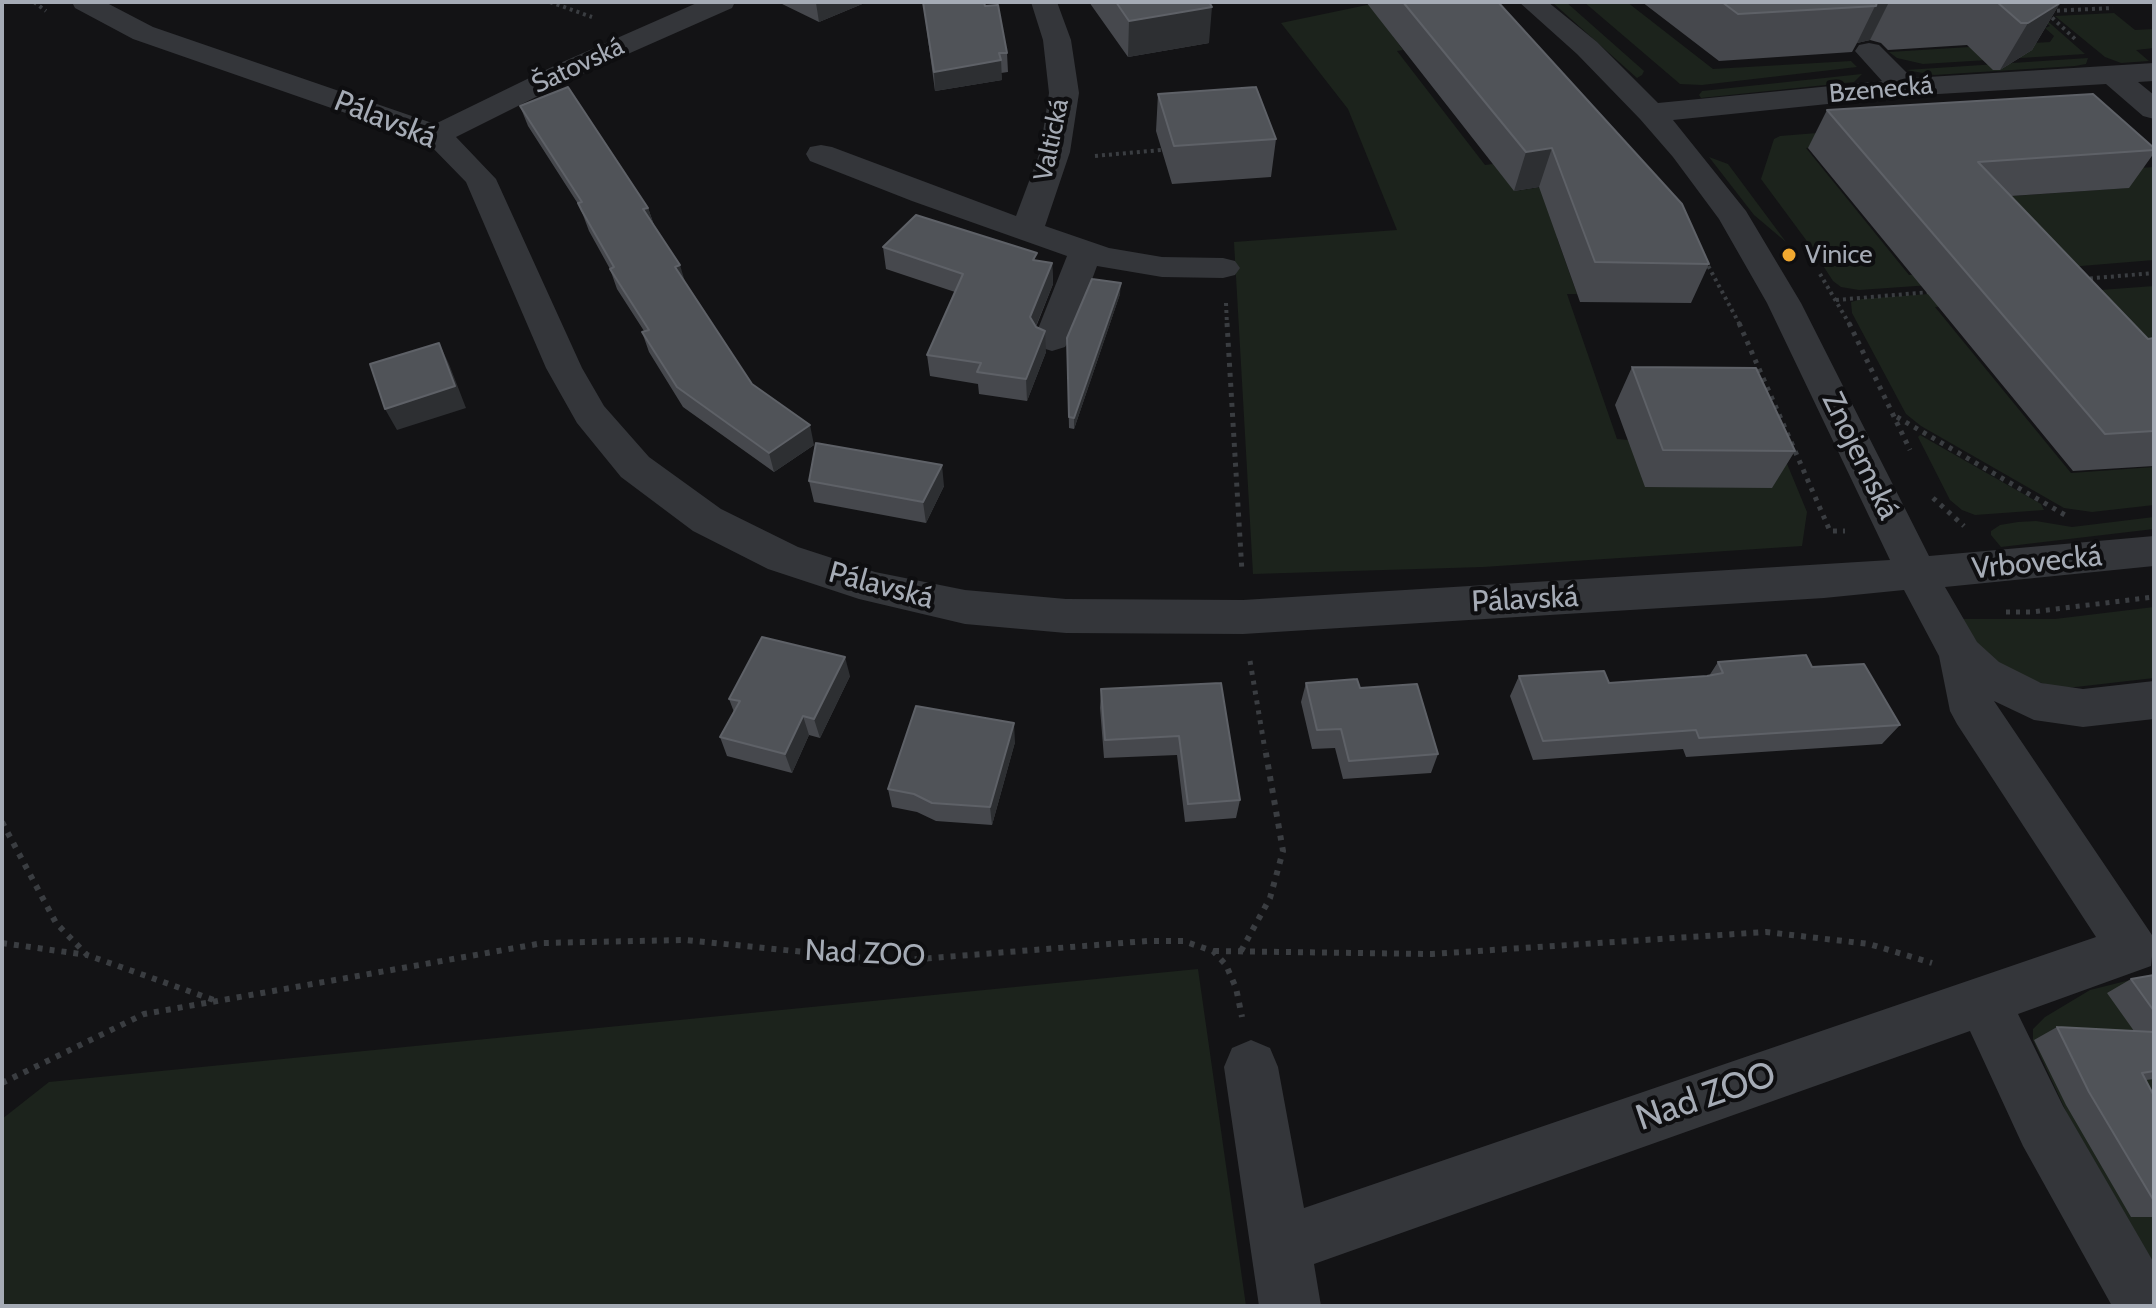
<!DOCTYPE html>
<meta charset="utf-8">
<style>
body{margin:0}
#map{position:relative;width:2156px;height:1308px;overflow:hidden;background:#131315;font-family:Cabin,sans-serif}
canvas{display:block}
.frame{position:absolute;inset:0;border:4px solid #a5abb5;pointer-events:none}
</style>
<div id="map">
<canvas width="2156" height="1308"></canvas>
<div class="frame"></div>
</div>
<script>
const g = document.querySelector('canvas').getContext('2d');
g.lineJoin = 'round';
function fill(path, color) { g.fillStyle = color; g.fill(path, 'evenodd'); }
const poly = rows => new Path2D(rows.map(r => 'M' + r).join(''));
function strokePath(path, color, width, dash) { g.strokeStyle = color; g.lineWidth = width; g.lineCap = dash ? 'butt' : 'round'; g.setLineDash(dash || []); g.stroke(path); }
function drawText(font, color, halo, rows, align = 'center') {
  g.font = font + ' Cabin,sans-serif'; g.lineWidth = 8; g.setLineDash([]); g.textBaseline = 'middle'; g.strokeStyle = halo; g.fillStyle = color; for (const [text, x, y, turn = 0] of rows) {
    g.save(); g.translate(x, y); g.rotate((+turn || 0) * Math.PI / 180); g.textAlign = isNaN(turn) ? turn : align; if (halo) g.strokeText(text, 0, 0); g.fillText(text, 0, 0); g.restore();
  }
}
fill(poly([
 [1381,2,1388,29,1403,50,1397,51,1485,165,1493,164,1515,191,1606,177,1557,238,1577,294,1567,294,1617,439,1783,454,1807,512,1802,546,1483,567,1253,574,1234,242,1397,230,1348,109,1281,23],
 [1552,2,1566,2,1644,71,1642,75,1637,78],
 [1584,2,1627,2,1713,69,1851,61,1857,67,1702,85,1680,84],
 [2035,10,2085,54,1923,64,1897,58,1889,52,2050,42,2054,36,2045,28,2050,26,2031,11],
 [2114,13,2135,30,2154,29,2154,48,2136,50,2149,61,2121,63,2105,57,2055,16],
 [2088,58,2086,64,2075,66,1934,75,1906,70],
 [1862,74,1854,82,1701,98,1699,95,1702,91],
 [1842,131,1854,144,1806,148,1909,275,2017,267,2017,279,1859,290,1841,287,1833,281,1822,264,1834,263,1823,248,1812,248,1761,179,1774,139,1780,136],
 [1709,157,1728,164,1786,242,1754,215],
 [2154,167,2154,260,2032,270,1956,200,2127,188,2109,170],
 [2154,286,2154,373,2087,291],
 [2021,287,2044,299,1935,307,2071,473,2154,467,2154,505,2092,512,2064,508,1921,426,1906,414,1852,313,1851,302,1862,299],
 [1920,435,2041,504,2044,510,1975,515,1962,510,1950,500,1918,437],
 [2154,517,2154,529,2001,547,1991,535,1991,531,2000,525,2018,522,2036,521,2072,527],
 [2154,607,2154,678,2067,688,2051,686,2010,673,1971,641,1961,619,2055,619],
 [1198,969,1246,1306,2,1306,2,1119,49,1082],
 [2154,974,2154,1288,2115,1217,2033,1040,2033,1029,2045,1017,2090,990]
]), '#1c231c');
strokePath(poly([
 [34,2,46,11],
 [550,2,592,17],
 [2050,11,2113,8],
 [2047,13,2075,39],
 [1095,156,1161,150],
 [1705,260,1740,325],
 [1820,274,1850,325],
 [2083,279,2154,273],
 [1836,300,1930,292],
 [1226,303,1227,325]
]), '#3a3d41', 4, [3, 4]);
strokePath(poly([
 [1227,323,1242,572],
 [1739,323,1830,531,1845,531],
 [1849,323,1910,450],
 [1897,417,2065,515],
 [1933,498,1964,526],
 [2006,612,2031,612,2154,597],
 [1250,661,1265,750]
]), '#3a3d41', 5, [4, 6]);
strokePath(poly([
 [2,822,56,923,87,955,214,1000],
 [2,943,87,955],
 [1214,951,1432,954,1766,932,1869,944,1932,963],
 [1241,951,1270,898,1283,851,1265,748],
 [2,1083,144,1014,543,943,685,940,894,961,1147,941,1183,941,1213,951,1226,965,1236,988,1242,1017]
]), '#3a3d41', 6, [5, 7]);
fill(poly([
 [72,2,105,2,153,27,435,124,558,64,699,2,735,2,732,8,578,76,456,137,496,179,582,368,604,406,649,457,721,509,798,547,875,572,965,590,1066,599,1243,600,1890,560,1767,303,1719,219,1673,157,1640,119,1577,54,1519,2,1548,2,1597,42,1658,103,1882,81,1855,51,1859,45,1869,43,1879,45,1912,78,2154,63,2154,81,2138,82,2154,95,2154,119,2143,116,2106,84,1905,96,1673,120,1746,211,1801,303,1929,556,2154,536,2154,566,1945,587,1977,642,1999,662,2041,683,2083,689,2154,681,2154,719,2083,727,2034,720,1994,701,2154,938,2151,966,2018,1014,2063,1106,2154,1263,2154,1306,2112,1306,2023,1146,1970,1031,1314,1264,1321,1306,1259,1306,1224,1067,1232,1048,1251,1040,1270,1048,1278,1067,1304,1208,2096,937,1957,724,1950,711,1939,656,1904,590,1824,598,1243,634,1066,633,965,624,859,599,768,569,693,531,621,477,577,423,546,368,466,182,426,141,133,39,75,8,72,2],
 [1031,2,1057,2,1071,40,1079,93,1070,152,1045,226,1109,248,1162,257,1223,258,1235,261,1240,268,1235,275,1223,278,1162,277,1097,266,1070,339,1065,347,1052,351,1039,347,1034,339,1067,256,912,201,810,161,806,154,810,147,821,145,832,147,1016,216,1040,152,1049,93,1043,40,1031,2]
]), '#34363a');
fill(poly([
 [778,2,867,2,819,22],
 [923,2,984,2,985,6,1007,53,1008,72,1001,73,1002,80,935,91],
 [1089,2,1209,2,1209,43,1128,57],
 [1366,2,1498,2,1709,264,1691,303,1580,302,1539,187,1514,191],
 [1642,2,2058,2,2060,3,2032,50,2000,70,1993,70,1967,45,1888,50,1881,43,1870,40,1857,43,1852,52,1719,61],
 [1158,94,1276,139,1271,177,1172,184,1156,131],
 [520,106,648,208,654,225,685,282,752,384,814,445,774,472,683,407,649,352,642,332,644,331,617,289,610,269,589,231,580,207,528,126],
 [1827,110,2154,148,2154,153,2129,188,2011,196,2148,339,2154,338,2154,466,2073,471,1808,148],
 [883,247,1052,263,1053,284,1036,327,1046,352,1027,401,979,394,978,384,930,376,927,355,955,292,886,269],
 [1120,294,1074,429,1069,428,1067,338],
 [1632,367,1795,451,1772,488,1645,487,1615,405],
 [809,481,944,486,926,523,814,502],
 [1718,662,1812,667,1900,725,1882,744,1686,757,1683,749,1533,760,1510,696,1519,676,1609,683,1709,676],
 [850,676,820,738,809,735,792,773,727,756,720,737,734,712,729,699],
 [1221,683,1240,800,1236,818,1185,822,1177,755,1104,758,1100,708,1101,689],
 [1306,683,1360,688,1438,754,1431,773,1343,779,1335,748,1312,749,1301,702],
 [1015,742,992,825,936,821,917,812,892,807,888,789],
 [2154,975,2154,1079,2146,1080,2154,1096,2154,1217,2131,1217,2066,1105,2034,1040,2057,1027,2134,1031,2107,993,2131,979]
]), '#46484d');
fill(poly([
 [819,2,867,2,819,22,816,3],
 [1877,2,1889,2,1870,40,1857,43],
 [2060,3,2032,50,2000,70,2028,23],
 [1212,7,1209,43,1128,57,1129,21],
 [1001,60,1002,80,935,91,934,72],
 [1552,148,1539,187,1514,191,1526,152],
 [648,208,655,228,643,209],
 [1052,263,1053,284,1031,338,1030,317],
 [680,265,686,285,675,267],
 [1121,283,1120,294,1074,429,1074,418],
 [1045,331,1046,352,1027,401,1026,379],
 [439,343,449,364,466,408,397,430,385,409],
 [810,425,814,445,774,472,769,453],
 [942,465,944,486,926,523,923,502],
 [845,657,850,676,820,738,814,719],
 [803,716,809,735,792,773,785,754],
 [1014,723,1015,742,992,825,990,807]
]), '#2d2f32');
const building = poly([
 [923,2,984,2,985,6,998,5,1007,53,999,53,1001,60,934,72,923,2],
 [1116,2,1209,2,1212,7,1129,21,1116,2],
 [1403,2,1498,2,1682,204,1709,264,1595,262,1552,148,1526,152,1403,2],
 [1722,2,1877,2,1876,6,1738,14,1722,2],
 [1997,2,2058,2,2060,3,2028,23,2021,23,1997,2],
 [568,87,648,208,643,209,680,265,675,267,752,384,810,425,769,453,677,387,642,332,649,330,610,269,614,267,582,211,578,203,582,202,520,106,568,87],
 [1256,87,1276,139,1174,146,1158,94,1256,87],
 [2093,94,2154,148,2154,150,1978,162,2148,339,2154,338,2154,431,2105,434,1827,110,2093,94],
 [916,215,1037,253,1033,260,1052,263,1030,317,1036,327,1045,331,1026,379,977,372,981,363,927,355,963,274,883,247,916,215],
 [1092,279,1121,283,1074,418,1069,417,1067,338,1092,279],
 [439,343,455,386,385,409,370,364,439,343],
 [1632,367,1756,368,1795,451,1663,450,1632,367],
 [816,443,942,465,923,502,809,481,816,443],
 [762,637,845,657,814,719,803,716,785,754,720,737,740,701,729,699,762,637],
 [1806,655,1812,667,1864,664,1900,725,1699,738,1696,730,1543,741,1519,676,1604,671,1609,683,1707,676,1723,673,1718,662,1806,655],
 [1357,679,1360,688,1417,684,1438,754,1349,761,1341,729,1317,730,1306,683,1357,679],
 [1221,683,1240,800,1188,804,1179,736,1105,740,1101,689,1221,683],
 [916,706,1014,723,990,807,932,803,914,794,888,789,916,706],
 [2154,975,2154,1011,2131,979,2154,975],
 [2057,1027,2154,1032,2154,1071,2142,1073,2154,1096,2154,1201,2089,1092,2057,1027]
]);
fill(building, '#505358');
strokePath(building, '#5e6167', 2);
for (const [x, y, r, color] of [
 [1789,255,8,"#f1a830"]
]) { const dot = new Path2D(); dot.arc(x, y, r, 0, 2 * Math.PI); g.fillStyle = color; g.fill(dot); strokePath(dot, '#0e0e10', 3); }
drawText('26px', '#a5abb5', '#0e0e10', [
 ["Šatovská",578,66,-25],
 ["Bzenecká",1881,90,-5],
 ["Valtická",1052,140,-78]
]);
drawText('26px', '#a5abb5', '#0e0e10', [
 ["Vinice",1805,255]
], 'left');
drawText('30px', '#a5abb5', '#0e0e10', [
 ["Pálavská",385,120,22],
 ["Znojemská",1860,456,64],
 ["Vrbovecká",2037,563,-6],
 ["Pálavská",881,586,15],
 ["Pálavská",1525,600,-3],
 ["Nad ZOO",865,954,3]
]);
drawText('36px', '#a5abb5', '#0e0e10', [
 ["Nad ZOO",1706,1097,-19]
]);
</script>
